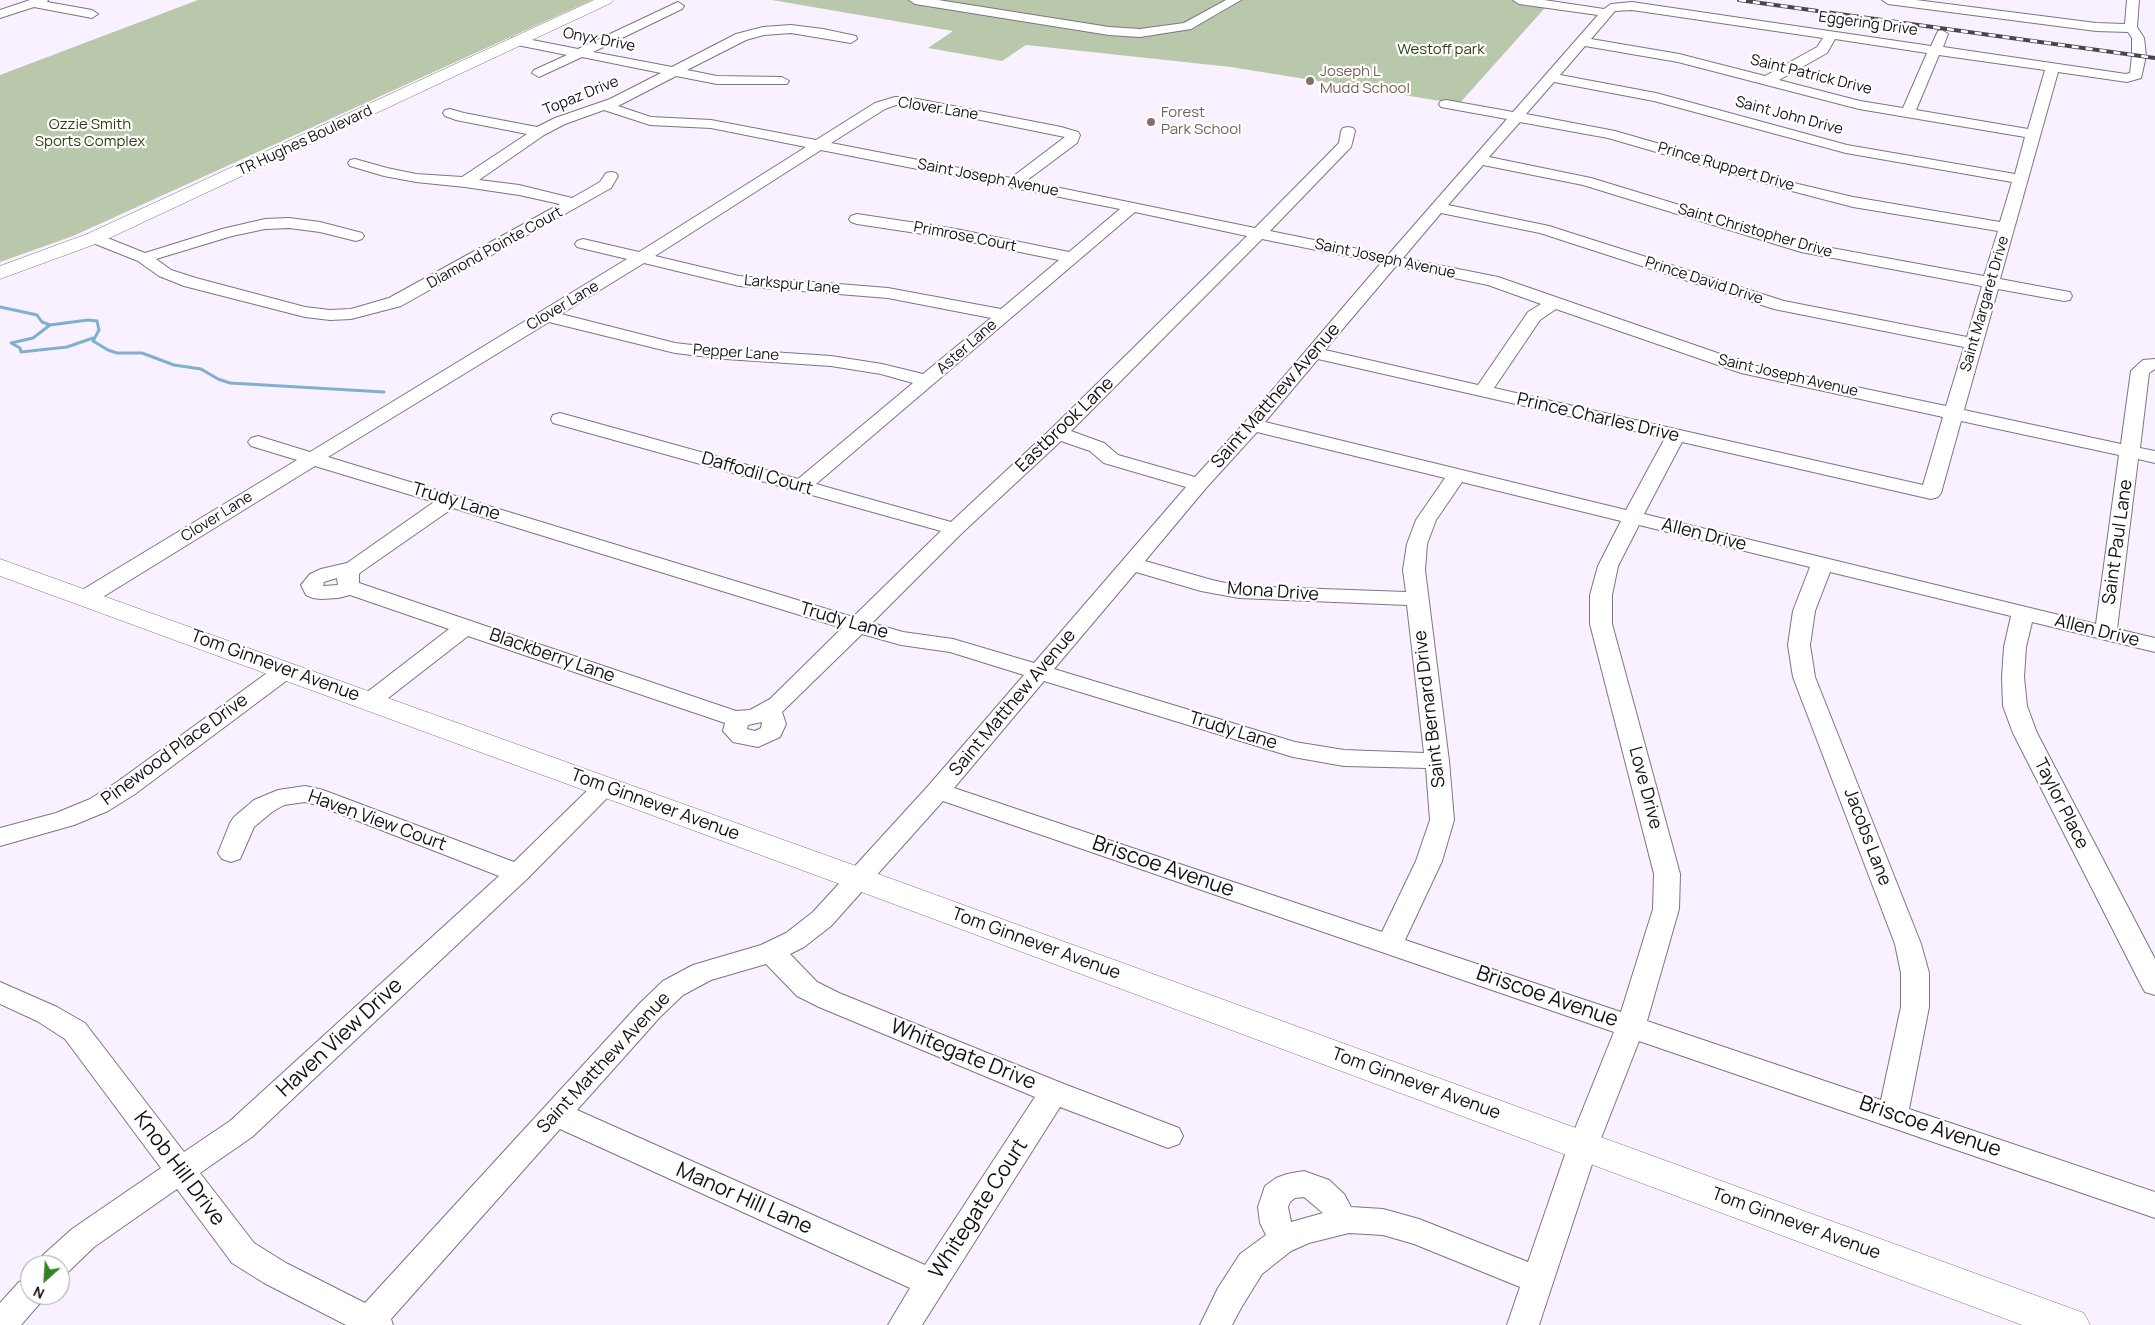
<!DOCTYPE html>
<style>
body{margin:0}
#map{position:relative;width:2155px;height:1325px;overflow:hidden;background:#f9f1ff;font-family:Manrope,sans-serif}
canvas{display:block}
.north{position:absolute;left:20px;top:1255px;width:50px;height:50px;box-sizing:border-box;background:#fff;border:1px solid #a1a0a2;border-radius:50%;rotate:206deg;font-size:14px;font-weight:700;line-height:20px;text-align:center;color:#141116}
.north::after{content:'';display:block;margin:auto;width:18px;height:22px;background:#368128;clip-path:polygon(50% 0,100% 100%,50% 72%,0 100%)}
</style>
<div id="map">
<canvas width="2155" height="1325"></canvas>
<div class="north">N</div>
</div>
<script>
const g = document.querySelector('canvas').getContext('2d');
g.lineJoin = 'round';
function fill(path, color) { g.fillStyle = color; g.fill(path, 'evenodd'); }
const poly = rows => new Path2D(rows.map(r => 'M' + r).join(''));
function strokePath(path, color, width, dash) { g.strokeStyle = color; g.lineWidth = width; g.lineCap = dash ? 'butt' : 'round'; g.setLineDash(dash || []); g.stroke(path); }
function drawText(font, color, halo, rows, align = 'center') {
  g.font = font + ' Manrope,sans-serif'; g.lineWidth = 4.5; g.setLineDash([]); g.textBaseline = 'middle'; g.strokeStyle = halo; g.fillStyle = color; for (const [text, x, y, turn = 0] of rows) {
    g.save(); g.translate(x, y); g.rotate((+turn || 0) * Math.PI / 180); g.textAlign = isNaN(turn) ? turn : align; if (halo) g.strokeText(text, 0, 0); g.fillText(text, 0, 0); g.restore();
  }
}
fill(poly([
 [198,0,592,0,73,236,0,262,0,75],
 [772,0,1552,0,1459,104,1231,67,1026,45,1002,61,928,48,953,31]
]), '#b9c8aa');
strokePath(poly([
 [0,307,37,315,42,322,50,325,88,320,97,321,99,330,93,341,108,350,117,353,142,353,174,365,201,369,218,379,230,383,384,392],
 [50,325,33,338,11,343,20,348,21,352,67,347,93,338]
]), '#7fb0cd', 3);
const minor = poly([
 [30,0,48,0,47,2,92,10,98,14,92,18,34,7,0,18,0,10,30,0],
 [909,0,938,0,1109,27,1140,29,1184,23,1226,0,1241,0,1191,29,1140,37,1109,35,915,4,909,0],
 [1513,0,1544,0,1604,9,1611,4,1632,2,1931,46,1938,31,1942,30,1948,34,1943,47,2126,74,2130,73,2132,56,2132,38,2128,32,2096,31,1888,4,1882,0,1916,0,2096,23,2125,24,2127,0,2139,0,2137,27,2144,38,2146,56,2141,78,2127,82,2058,72,2000,279,2064,291,2070,292,2072,296,2070,300,2064,301,1998,289,1964,410,2121,444,2131,371,2143,360,2155,359,2155,369,2149,373,2140,448,2155,451,2155,463,2138,459,2117,629,2155,638,2155,652,2032,622,2026,647,2024,677,2027,706,2037,733,2155,959,2155,995,2145,992,2141,985,2013,733,2003,706,2002,677,2004,647,2011,616,1830,572,1815,611,1810,645,1815,677,1921,944,1929,973,1929,1007,1909,1109,2155,1192,2155,1218,1639,1041,1598,1146,1539,1325,1507,1325,1520,1287,1414,1244,1383,1235,1349,1233,1309,1243,1291,1251,1262,1274,1241,1308,1232,1325,1200,1325,1218,1288,1240,1254,1266,1235,1260,1223,1258,1207,1265,1186,1276,1178,1287,1174,1304,1171,1329,1180,1344,1194,1351,1207,1383,1209,1419,1219,1528,1262,1568,1146,1614,1032,943,801,831,926,804,947,790,954,817,982,839,993,1064,1084,1179,1128,1183,1136,1179,1144,1168,1148,1060,1107,922,1325,888,1325,910,1288,560,1129,391,1319,393,1325,346,1325,264,1283,232,1263,177,1189,94,1247,65,1275,60,1276,60,1265,38,1265,43,1255,72,1229,161,1168,65,1039,37,1021,0,1004,0,982,57,1007,85,1023,184,1152,230,1121,499,876,317,805,305,802,284,805,272,812,254,827,240,859,231,862,222,859,218,853,230,823,234,817,254,800,278,790,305,786,323,790,514,862,597,781,606,779,615,781,618,787,527,879,252,1137,200,1173,254,1243,286,1263,365,1303,640,1003,663,981,693,965,761,945,786,933,813,912,929,785,1024,675,950,652,901,645,862,634,782,712,786,724,780,737,758,747,733,742,723,731,725,723,468,636,378,706,370,708,362,706,358,701,362,696,449,629,350,595,338,598,321,599,313,598,306,595,301,585,310,574,321,569,347,563,434,502,315,466,93,603,85,604,77,603,74,598,77,593,297,460,251,446,248,442,251,438,258,436,310,452,627,259,577,247,575,244,577,241,583,239,639,252,806,147,711,128,650,125,604,110,565,124,544,135,479,180,519,185,572,198,600,182,606,173,611,172,616,173,618,176,611,188,401,306,351,319,330,320,305,317,184,286,159,276,138,261,88,241,86,238,88,235,100,235,145,253,222,229,265,219,289,218,320,222,362,233,364,236,362,239,356,241,320,232,289,228,265,229,232,236,156,259,171,270,196,278,305,307,330,310,351,309,389,298,560,204,519,195,465,187,416,182,384,176,350,166,348,163,350,160,355,159,387,168,416,174,462,177,527,134,456,120,445,116,443,113,445,110,450,109,464,113,537,127,555,118,610,99,661,73,582,57,539,77,532,73,534,70,567,55,512,44,511,41,512,38,517,37,578,49,678,2,684,6,682,9,593,52,672,67,736,34,763,27,791,25,823,29,856,36,857,39,851,43,791,33,764,35,746,40,687,70,717,76,782,77,789,81,787,84,717,84,676,76,618,106,651,117,711,120,816,140,875,103,895,97,907,97,1061,127,1078,132,1080,135,1077,143,1026,181,1255,228,1339,143,1341,131,1343,128,1348,127,1353,128,1355,131,1351,147,1270,231,1388,255,1507,119,1441,107,1439,104,1441,101,1446,100,1513,112,1598,15,1519,4,1513,0],
 [1632,10,1823,38,1817,47,1765,76,1679,54,1591,39,1615,11,1632,10],
 [1835,39,1927,53,1903,108,1860,101,1779,80,1827,53,1835,39],
 [1585,46,1678,62,1859,109,2025,137,2015,174,1847,145,1656,93,1560,75,1585,46],
 [1939,55,2045,70,2028,129,1916,110,1939,55],
 [1554,82,1654,101,1846,153,2012,182,2000,222,1853,197,1798,184,1615,131,1526,114,1554,82],
 [896,105,907,105,1065,137,1011,178,831,143,885,109,896,105],
 [1520,122,1608,138,1788,190,1853,207,1998,231,1984,276,1804,243,1591,178,1489,157,1520,122],
 [821,150,1014,188,1120,209,1069,252,956,229,857,214,851,216,849,219,851,222,857,224,956,239,1059,260,1001,309,888,288,739,276,655,256,821,150],
 [1483,165,1583,185,1801,252,1982,286,1967,337,1784,301,1549,226,1448,205,1483,165],
 [1135,212,1247,236,1051,429,951,522,816,484,1135,212],
 [1441,213,1540,233,1774,309,1964,347,1946,406,1752,365,1498,277,1403,258,1441,213],
 [1262,239,1381,263,1246,421,1195,477,1118,455,1104,443,1071,431,1262,239],
 [644,263,739,286,888,298,991,318,923,374,882,364,831,356,726,349,675,343,561,314,644,263],
 [1396,266,1488,285,1541,304,1528,312,1478,385,1325,350,1396,266],
 [1556,309,1741,373,1943,417,1923,485,1494,388,1540,320,1556,309],
 [549,322,675,353,726,359,831,366,881,374,913,383,798,479,560,413,553,415,551,419,553,423,941,531,853,617,328,457,549,322],
 [1318,359,1665,438,1626,510,1265,422,1318,359],
 [1961,421,2119,455,2096,624,1644,514,1682,442,1931,499,1938,497,1941,493,1961,421],
 [1257,432,1445,478,1416,520,1407,544,1403,570,1406,592,1239,586,1212,580,1145,561,1206,488,1257,432],
 [1061,441,1090,451,1104,463,1186,487,1034,663,953,639,903,632,872,623,962,533,1061,441],
 [1462,482,1621,521,1598,566,1590,595,1590,624,1654,874,1653,909,1621,1012,1405,940,1442,861,1454,820,1449,761,1425,570,1427,544,1436,520,1462,482],
 [453,508,842,628,770,699,750,710,736,711,359,583,359,574,361,572,453,508],
 [1639,525,1810,567,1793,611,1788,645,1793,677,1895,944,1901,973,1901,1007,1881,1100,1647,1021,1679,909,1680,874,1612,624,1612,595,1618,566,1639,525],
 [1136,572,1201,591,1239,598,1407,605,1424,753,1344,750,1295,742,1054,669,1136,572],
 [337,578,338,585,323,586,324,582,337,578],
 [1044,681,1293,757,1344,766,1426,768,1430,820,1416,861,1382,932,954,788,1044,681],
 [762,722,761,728,755,731,747,729,748,725,762,722],
 [766,964,797,996,819,1007,1035,1097,925,1265,577,1110,660,1017,683,995,711,980,766,964],
 [1304,1197,1323,1213,1291,1222,1288,1207,1290,1202,1295,1198,1304,1197],
 [286,663,294,665,297,670,294,675,135,794,108,811,74,825,0,846,0,828,56,813,90,799,117,782,278,665,286,663],
 [30,1278,30,1295,45,1295,41,1302,21,1325,0,1325,0,1303,19,1282,30,1278]
]);
const major = poly([
 [594,0,613,0,611,3,101,242,0,279,0,266,87,234,594,0],
 [0,559,870,871,2084,1313,2090,1325,2022,1325,848,887,0,576,0,559]
]);
strokePath(minor, '#7d7582', 2);
strokePath(major, '#7d7582', 1);
fill(minor, '#fff');
fill(major, '#fff');
const rail = poly([
 [1739,0,2155,58]
]);
strokePath(rail, '#48444b', 4);
strokePath(rail, '#fff', 2.5, [7]);
for (const [x, y, r, color] of [
 [1310,81,5,"#8d6e63"],
 [1151,122,5,"#8d6e63"]
]) { const dot = new Path2D(); dot.arc(x, y, r, 0, 2 * Math.PI); g.fillStyle = color; g.fill(dot); strokePath(dot, '#fff', 2); }
drawText('15px', '#141116', '#fff', [
 ["Eggering Drive",1868,24,8],
 ["Onyx Drive",599,40,11],
 ["Saint Patrick Drive",1811,75,14],
 ["Topaz Drive",581,96,-22],
 ["Clover Lane",938,109,9],
 ["Saint John Drive",1789,116,15],
 ["TR Hughes Boulevard",305,141,-25],
 ["Prince Ruppert Drive",1726,167,16],
 ["Saint Joseph Avenue",988,178,11],
 ["Saint Christopher Drive",1755,231,16],
 ["Primrose Court",965,237,11],
 ["Diamond Pointe Court",495,248,-29],
 ["Saint Joseph Avenue",1385,259,12],
 ["Prince David Drive",1704,281,18],
 ["Larkspur Lane",792,285,5],
 ["Saint Margaret Drive",1985,304,-74],
 ["Clover Lane",563,306,-31],
 ["Aster Lane",967,347,-41],
 ["Pepper Lane",736,353,4],
 ["Saint Joseph Avenue",1788,376,13],
 ["Clover Lane",217,517,-32]
]);
drawText('15px', '#2c4110', '#fff', [
 ["Westoff park",1441,50],
 ["Ozzie Smith",90,125],
 ["Sports Complex",90,142]
]);
drawText('15px', '#785e54', '#fff', [
 ["Joseph L",1320,72],
 ["Mudd School",1320,89],
 ["Forest",1161,113],
 ["Park School",1161,130]
], 'left');
drawText('18px', '#141116', '#fff', [
 ["Saint Matthew Avenue",1276,396,-49],
 ["Prince Charles Drive",1598,418,13],
 ["Eastbrook Lane",1065,425,-44],
 ["Daffodil Court",757,474,16],
 ["Trudy Lane",456,502,17],
 ["Allen Drive",1704,535,14],
 ["Saint Paul Lane",2118,542,-82],
 ["Mona Drive",1273,592,4],
 ["Trudy Lane",844,621,16],
 ["Allen Drive",2097,631,14],
 ["Blackberry Lane",552,656,19],
 ["Tom Ginnever Avenue",275,666,20],
 ["Saint Matthew Avenue",1013,703,-50],
 ["Saint Bernard Drive",1430,709,-97],
 ["Trudy Lane",1233,731,17],
 ["Pinewood Place Drive",175,750,-36],
 ["Love Drive",1645,788,75],
 ["Taylor Place",2061,804,63],
 ["Tom Ginnever Avenue",655,805,20],
 ["Haven View Court",377,821,20],
 ["Jacobs Lane",1867,837,69],
 ["Tom Ginnever Avenue",1036,944,20],
 ["Saint Matthew Avenue",604,1063,-47],
 ["Tom Ginnever Avenue",1416,1084,20],
 ["Tom Ginnever Avenue",1796,1224,20]
]);
drawText('21px', '#141116', '#fff', [
 ["Briscoe Avenue",1163,867,19],
 ["Briscoe Avenue",1547,997,19],
 ["Haven View Drive",340,1038,-43],
 ["Whitegate Drive",963,1055,22],
 ["Briscoe Avenue",1930,1127,19],
 ["Knob Hill Drive",179,1169,53],
 ["Manor Hill Lane",744,1199,24],
 ["Whitegate Court",979,1209,-57]
]);
</script>
